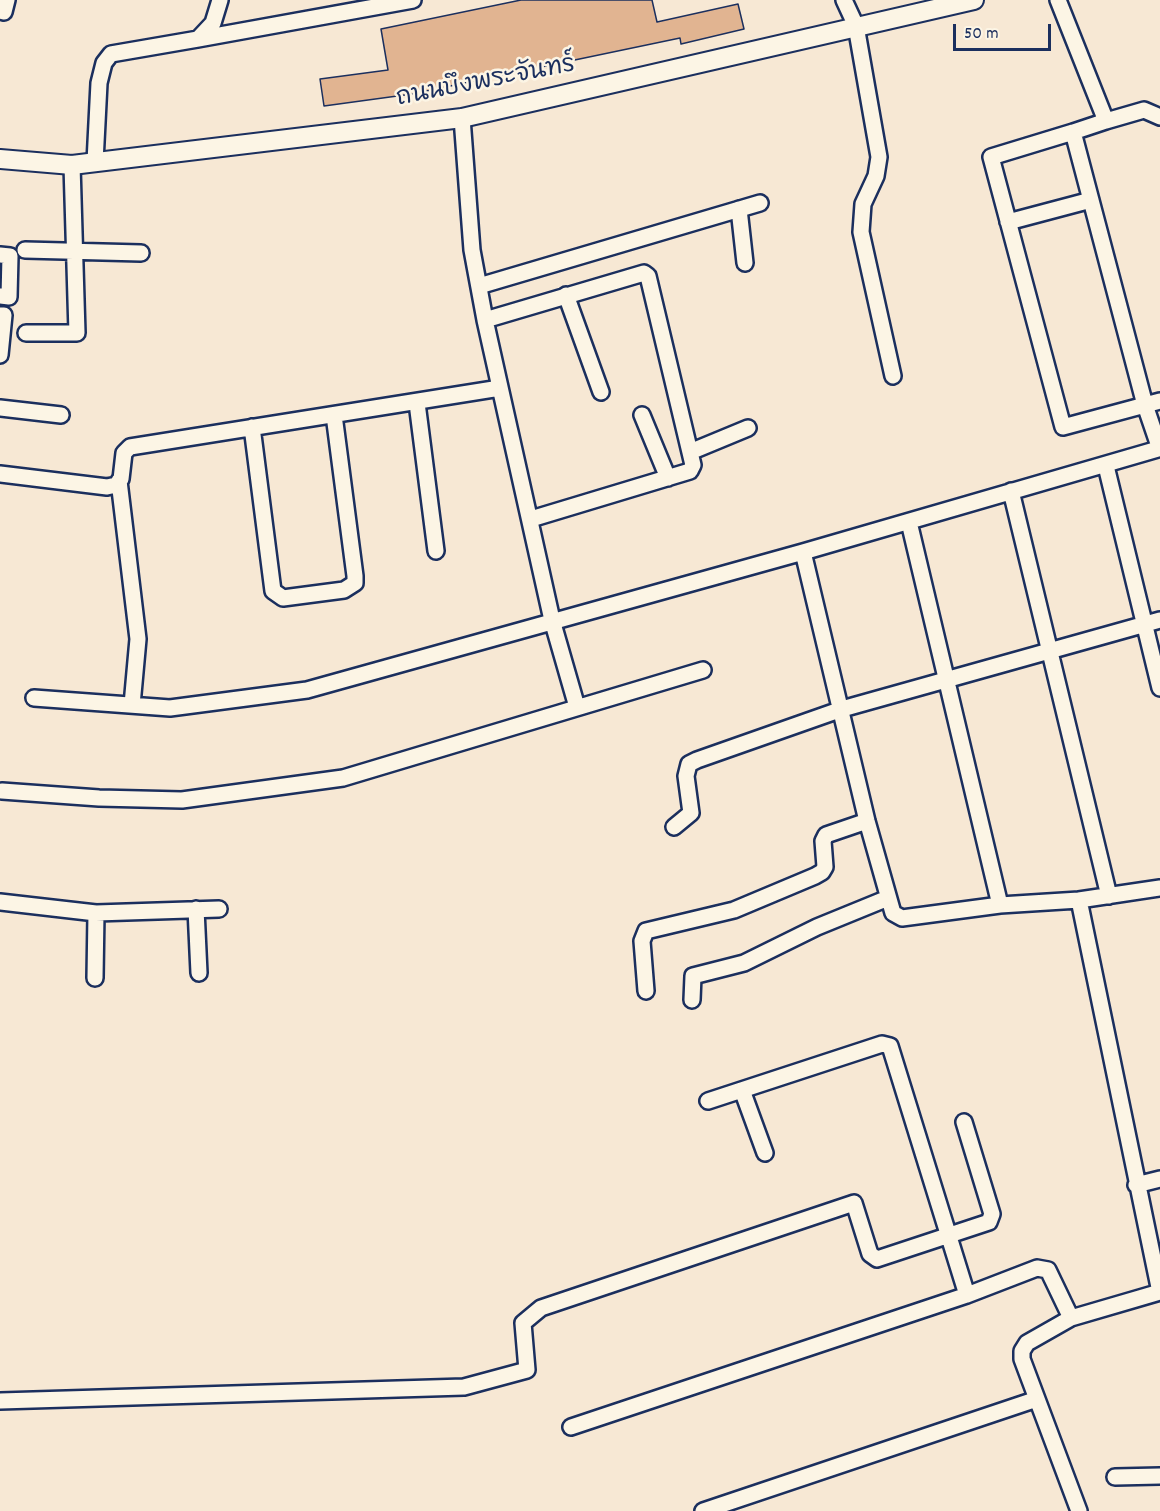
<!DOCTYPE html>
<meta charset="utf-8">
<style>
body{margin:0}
#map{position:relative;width:1160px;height:1511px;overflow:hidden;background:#f7e8d4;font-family:Dekko,sans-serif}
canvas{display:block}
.scale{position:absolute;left:953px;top:24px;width:98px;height:27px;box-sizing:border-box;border:3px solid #1b2f5e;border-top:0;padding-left:8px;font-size:18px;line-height:21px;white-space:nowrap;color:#1b2f5e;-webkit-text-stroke:4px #fcf5e5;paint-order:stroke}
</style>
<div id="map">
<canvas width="1160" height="1511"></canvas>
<div class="scale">50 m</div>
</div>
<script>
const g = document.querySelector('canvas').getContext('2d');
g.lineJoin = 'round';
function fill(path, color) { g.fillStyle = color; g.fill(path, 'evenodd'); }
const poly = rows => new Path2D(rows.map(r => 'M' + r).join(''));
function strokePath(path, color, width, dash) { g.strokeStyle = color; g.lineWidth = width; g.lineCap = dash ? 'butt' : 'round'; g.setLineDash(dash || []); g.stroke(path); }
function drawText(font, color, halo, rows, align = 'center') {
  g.font = font + ' Dekko,"Playpen Sans Thai",sans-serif'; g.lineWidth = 5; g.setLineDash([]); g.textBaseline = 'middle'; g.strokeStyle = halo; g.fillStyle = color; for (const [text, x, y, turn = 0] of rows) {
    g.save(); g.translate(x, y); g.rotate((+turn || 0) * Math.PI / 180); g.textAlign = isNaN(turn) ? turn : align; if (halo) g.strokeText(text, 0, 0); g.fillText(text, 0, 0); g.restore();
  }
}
const building = poly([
 [521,0,652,0,657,22,738,4,744,29,681,44,680,38,412,94,324,106,320,79,388,70,381,29,521,0]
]);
fill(building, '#e1b491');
strokePath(building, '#1b2f5e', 1.5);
const minor = poly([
 [844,0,856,26,879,157,876,176,863,204,861,232,893,376],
 [1058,0,1106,121,1073,132,1145,405,1160,449],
 [0,11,4,12,7,0],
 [198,39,413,0],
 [462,118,472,250,485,320,552,620,577,707],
 [1106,121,1144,110,1160,117],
 [1073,132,991,157,1063,427,1160,401],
 [95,162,99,83,104,63,111,54,198,39,213,23,220,0],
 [739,209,745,263],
 [1008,222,1091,200],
 [25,250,141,253],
 [0,255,10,256,9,297,0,296],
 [479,286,760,203],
 [566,295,601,392],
 [0,315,4,315,0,355],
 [485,320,644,273,648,276,693,465,690,471,531,519],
 [26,333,77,333,72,165],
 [417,403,436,551],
 [0,408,61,415],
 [642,415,668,478],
 [252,427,273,591,283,598,344,590,355,583,355,576,334,415],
 [690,452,748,428],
 [1106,466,1160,688],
 [0,474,107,487,116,485,121,479,124,453,130,447,500,388],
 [119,481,138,639,132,705],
 [1011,491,1109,896],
 [909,522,1000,905],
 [803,552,867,821,893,913,902,918,1000,905,1079,900],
 [34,698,170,708,307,690,803,552,1158,449],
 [2,791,99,798,182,800,343,778,703,670],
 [674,827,691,813,686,776,689,764,697,760,842,709,1160,620],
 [1160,888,1079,900,1160,1292],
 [0,902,96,913,219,909],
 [196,909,199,973],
 [95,978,96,913],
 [646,991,642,941,646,931,734,910,815,876,822,872,825,867,823,841,826,835,867,821],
 [692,1000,693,976,744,963,817,927,888,898],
 [742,1090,765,1153],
 [708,1101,882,1044,890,1046,967,1295],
 [1136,1185,1160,1179],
 [1037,1399,1079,1511],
 [0,1401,464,1387,527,1370,523,1323,541,1308,854,1203,870,1254,877,1259,989,1222,992,1214,964,1122],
 [571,1427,967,1295,1037,1268,1048,1270,1071,1318],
 [1115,1477,1160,1476],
 [703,1511,1037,1399,1022,1359,1022,1351,1027,1343,1071,1318,1160,1292]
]);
const tertiary = poly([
 [0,159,72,165,462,118,974,0]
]);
strokePath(minor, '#1b2f5e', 20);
strokePath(tertiary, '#1b2f5e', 22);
strokePath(minor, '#fcf5e5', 15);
strokePath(tertiary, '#fcf5e5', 18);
drawText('24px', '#1b2f5e', '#fcf5e5', [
 ["ถนนบึงพระจันทร์",486,84,-11]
]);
</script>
